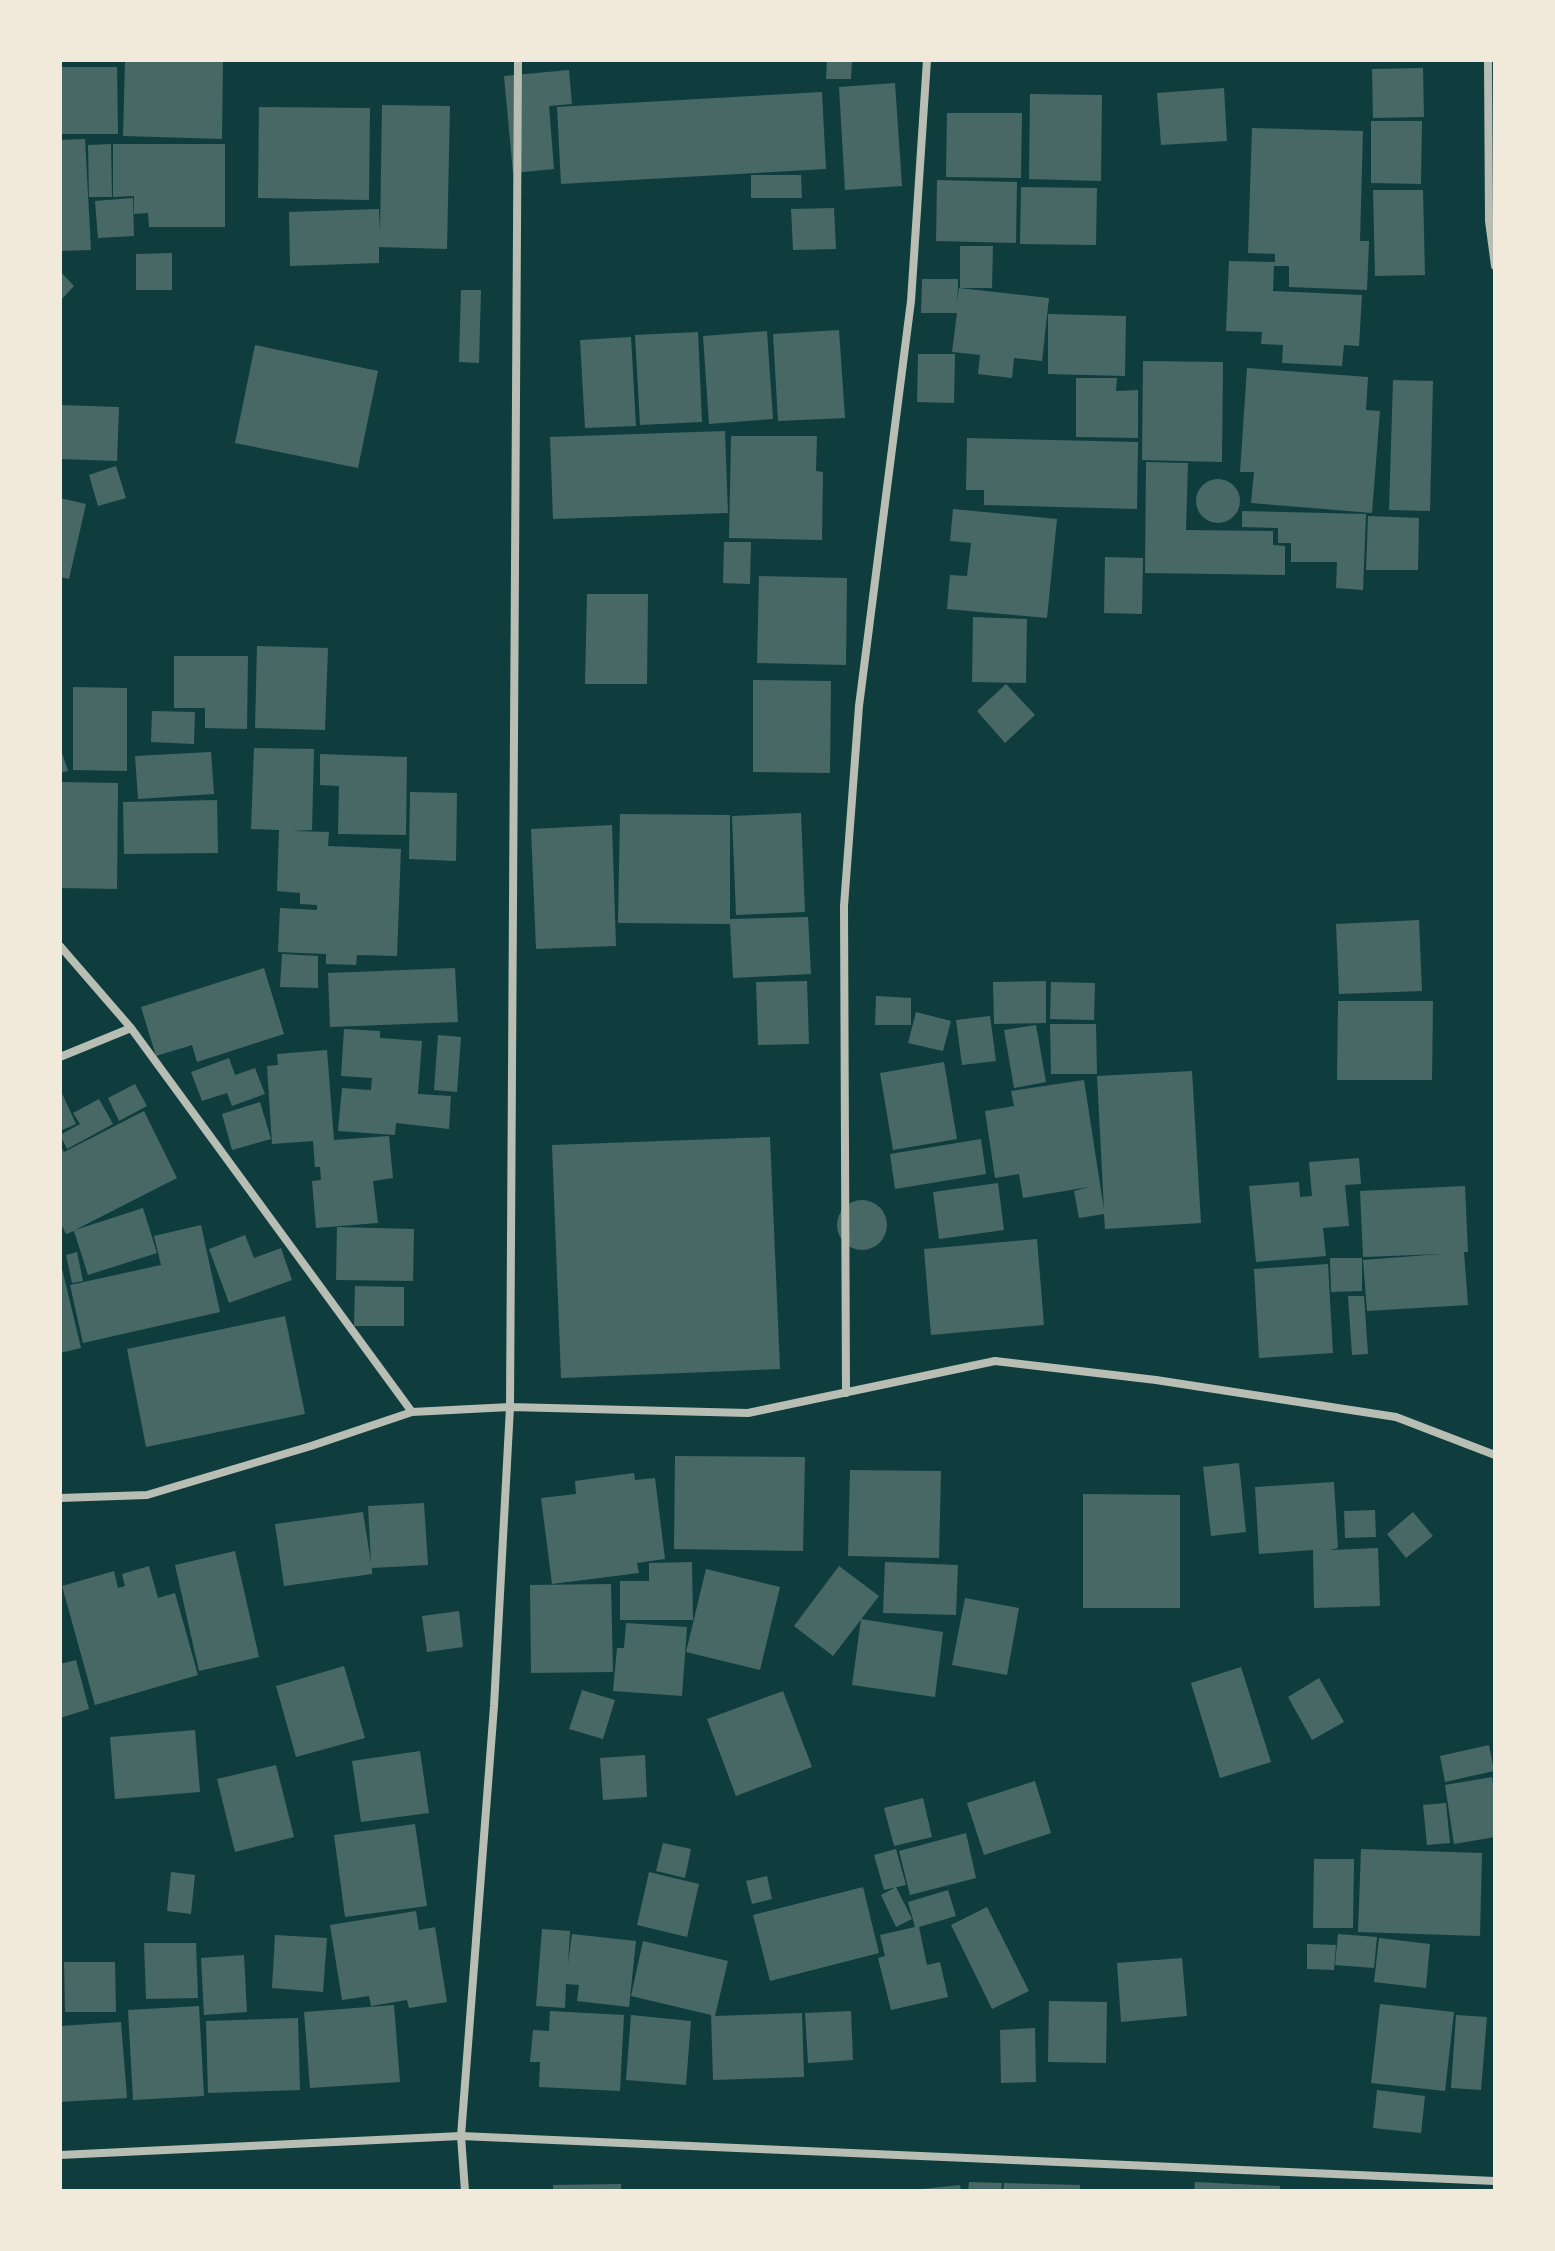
<!DOCTYPE html>
<style>
body{margin:0}
#map{position:relative;width:1555px;height:2251px;overflow:hidden;background:#0f3d3e;font-family:Lato,sans-serif}
canvas{display:block}
.frame{position:absolute;inset:0;border:62px solid #f1e9da;pointer-events:none}
</style>
<div id="map">
<canvas width="1555" height="2251"></canvas>
<div class="frame"></div>
</div>
<script>
const g = document.querySelector('canvas').getContext('2d');
g.lineJoin = 'round';
function fill(path, color) { g.fillStyle = color; g.fill(path, 'evenodd'); }
const poly = rows => new Path2D(rows.map(r => 'M' + r).join(''));
function strokePath(path, color, width, dash) { g.strokeStyle = color; g.lineWidth = width; g.lineCap = dash ? 'butt' : 'round'; g.setLineDash(dash || []); g.stroke(path); }
fill(poly([
 [125,60,223,60,222,139,123,136],
 [827,60,852,60,851,79,826,79],
 [60,67,117,67,118,134,60,134],
 [1423,68,1424,117,1373,118,1372,69],
 [569,70,572,104,549,106,554,169,513,173,504,76],
 [895,83,902,186,845,190,839,87],
 [1224,88,1227,141,1161,145,1157,93],
 [822,92,826,169,561,184,557,107],
 [1030,94,1102,95,1101,181,1029,179],
 [382,105,450,106,447,249,379,247,379,263,290,266,289,212,379,209,380,233],
 [259,107,370,108,369,200,258,198],
 [947,113,1022,113,1021,178,946,177],
 [1371,121,1422,121,1421,184,1371,183],
 [1252,128,1363,131,1360,241,1369,241,1367,290,1289,287,1289,266,1274,266,1273,291,1362,295,1359,346,1344,345,1342,366,1282,363,1283,345,1261,344,1262,332,1226,331,1229,261,1275,262,1275,254,1248,253],
 [85,139,91,250,60,251,60,140],
 [111,144,112,197,89,197,88,145],
 [113,144,225,144,225,227,149,227,148,213,134,214,134,196,113,197],
 [751,175,801,175,802,198,751,198],
 [937,180,1017,182,1016,243,936,241],
 [1021,187,1097,188,1096,245,1020,244],
 [1373,190,1423,190,1425,275,1375,276],
 [133,198,134,236,98,238,95,201],
 [834,208,836,249,793,250,791,209],
 [960,246,993,246,992,288,960,288],
 [172,253,172,290,136,290,136,254],
 [60,271,74,286,60,301],
 [922,279,958,279,958,288,955,288,958,288,957,302,959,288,1049,298,1042,361,1014,358,1012,378,978,374,980,355,952,352,957,313,921,313],
 [461,290,481,290,479,363,459,362],
 [1048,314,1126,316,1125,376,1048,374],
 [839,330,845,418,778,421,773,334],
 [767,331,773,419,709,424,703,336],
 [698,332,702,422,640,425,635,335],
 [631,337,636,426,585,428,580,340],
 [255,345,378,371,358,468,235,443],
 [918,354,955,354,954,403,917,402],
 [1143,361,1223,362,1222,462,1142,460],
 [1247,368,1368,377,1366,410,1380,411,1372,513,1251,503,1254,472,1240,472],
 [1076,378,1117,378,1116,391,1138,390,1138,438,1076,437],
 [1393,380,1433,381,1430,511,1389,510],
 [60,405,119,407,117,461,60,459],
 [725,431,728,513,553,519,550,437],
 [731,436,817,436,816,471,823,472,822,540,729,538],
 [967,438,1138,442,1137,509,984,505,984,490,966,490],
 [1146,462,1188,463,1186,530,1273,531,1273,545,1285,546,1285,575,1145,573],
 [116,466,126,498,98,506,89,475],
 '1196 501a22 22 0 1 1 44 0a22 22 0 1 1-44 0Z',
 [60,498,86,504,69,579,60,577],
 [953,509,1057,519,1047,618,947,609,950,575,967,576,971,543,950,541],
 [1242,511,1366,514,1363,590,1336,588,1337,562,1291,562,1291,543,1278,543,1278,528,1242,527],
 [1368,516,1419,518,1418,570,1366,570],
 [724,542,751,542,750,584,723,583],
 [1105,557,1143,558,1142,614,1104,613],
 [759,576,847,578,846,665,757,663],
 [587,594,648,594,647,684,585,684],
 [973,617,1027,619,1026,683,972,682],
 [257,646,328,648,325,730,255,728],
 [174,656,248,656,247,729,205,728,205,708,174,708],
 [753,680,831,681,830,773,753,772],
 [1006,684,1035,715,1005,743,977,711],
 [73,687,127,688,127,771,73,770],
 [152,711,195,712,194,744,151,742],
 [60,747,68,771,60,773],
 [254,748,314,749,312,830,292,831,329,832,328,846,401,849,397,956,357,955,356,965,326,964,326,954,278,952,280,908,317,910,317,905,300,904,300,893,277,891,279,830,251,829],
 [211,752,214,794,138,799,135,756],
 [320,754,407,757,406,835,338,834,339,786,320,785],
 [60,782,118,783,117,889,60,888],
 [410,792,457,793,456,861,409,859],
 [217,800,218,853,124,854,123,802],
 [801,813,805,912,736,915,732,816],
 [620,814,730,815,730,919,808,917,811,974,733,978,730,924,618,923],
 [612,825,616,946,536,949,531,829],
 [1419,920,1422,991,1339,994,1336,924],
 [282,954,318,956,318,988,280,987],
 [264,968,284,1034,197,1062,192,1045,156,1056,141,1007],
 [455,968,458,1022,330,1027,328,973],
 [807,981,809,1044,758,1045,756,982],
 [1046,981,1046,1023,994,1024,993,982],
 [1051,982,1095,983,1094,1020,1050,1019],
 [876,996,911,998,911,1025,875,1025],
 [1338,1001,1433,1001,1432,1080,1337,1080],
 [916,1012,951,1021,943,1051,908,1043],
 [990,1016,996,1061,962,1065,956,1020],
 [1050,1024,1096,1024,1097,1074,1051,1074],
 [1036,1025,1046,1082,1014,1088,1004,1030],
 [344,1029,380,1031,380,1038,422,1041,418,1094,451,1096,449,1129,396,1123,395,1135,338,1131,342,1088,371,1090,372,1078,341,1076],
 [438,1035,461,1037,457,1092,434,1090],
 [327,1050,334,1140,389,1136,393,1178,373,1181,378,1223,316,1228,312,1181,321,1180,320,1167,315,1167,313,1141,272,1144,267,1066,278,1065,277,1054],
 [229,1058,235,1075,255,1068,265,1094,232,1106,227,1093,202,1101,191,1072],
 [944,1062,957,1139,893,1150,880,1073],
 [1192,1071,1201,1223,1105,1229,1104,1214,1079,1218,1074,1191,1089,1187,1023,1198,1019,1174,995,1178,985,1111,1014,1106,1011,1091,1084,1080,1104,1210,1097,1076],
 [135,1084,147,1106,119,1121,108,1098],
 [60,1089,76,1124,60,1131],
 [99,1099,113,1124,67,1149,60,1135,80,1124,73,1113],
 [260,1102,271,1139,232,1150,222,1114],
 [144,1111,177,1178,75,1230,143,1208,157,1253,88,1275,74,1231,66,1234,60,1222,60,1145,64,1152],
 [770,1137,780,1369,561,1378,552,1145],
 [981,1139,986,1174,895,1189,890,1154],
 [1359,1158,1361,1184,1345,1185,1349,1226,1323,1228,1326,1256,1256,1262,1249,1186,1299,1182,1300,1197,1312,1196,1309,1162],
 [998,1183,1004,1230,939,1239,933,1192],
 [1465,1186,1468,1252,1464,1252,1468,1305,1367,1311,1363,1260,1441,1254,1363,1257,1360,1191],
 '837 1225a25 25 0 1 1 50 0a25 25 0 1 1-50 0Z',
 [201,1225,220,1312,83,1343,70,1285,161,1265,154,1236],
 [337,1227,414,1229,413,1281,336,1280],
 [245,1235,254,1258,281,1248,292,1280,229,1303,209,1249],
 [1037,1239,1044,1325,931,1335,924,1249],
 [77,1252,83,1281,72,1283,66,1255],
 [1330,1258,1362,1258,1362,1291,1331,1292],
 [60,1260,81,1348,60,1353],
 [1328,1264,1333,1353,1259,1358,1254,1269],
 [355,1286,404,1287,404,1326,354,1326],
 [1348,1296,1364,1296,1368,1354,1352,1355],
 [285,1316,305,1414,146,1447,127,1349],
 [675,1456,805,1457,803,1551,674,1549],
 [1239,1463,1246,1532,1211,1536,1203,1467],
 [850,1470,941,1471,939,1558,848,1556],
 [634,1473,635,1480,655,1478,665,1559,637,1563,639,1573,552,1584,541,1498,576,1494,575,1481],
 [1334,1482,1338,1548,1330,1550,1378,1548,1380,1606,1314,1608,1313,1550,1259,1554,1255,1487],
 [1083,1494,1180,1495,1180,1608,1083,1608],
 [424,1503,428,1565,372,1568,372,1574,284,1586,275,1524,363,1512,371,1563,368,1506],
 [1375,1510,1376,1537,1345,1538,1344,1511],
 [1413,1512,1433,1536,1406,1558,1387,1534],
 [235,1551,259,1657,199,1671,175,1565],
 [692,1562,693,1620,620,1620,620,1581,649,1581,649,1563],
 [885,1562,958,1565,956,1615,883,1613],
 [149,1566,158,1598,175,1593,198,1675,95,1705,62,1586,114,1571,118,1588,125,1586,122,1574],
 [839,1566,879,1596,833,1656,794,1626],
 [706,1569,780,1587,760,1670,686,1652],
 [611,1584,613,1672,531,1673,530,1585],
 [965,1598,1019,1608,1007,1675,952,1665],
 [459,1611,463,1647,427,1652,422,1616],
 [861,1619,943,1632,935,1697,852,1685],
 [626,1623,687,1627,682,1696,613,1691,617,1648,624,1648],
 [76,1660,89,1709,60,1718,60,1664],
 [344,1666,365,1738,296,1757,276,1686],
 [1241,1667,1271,1762,1220,1778,1191,1683],
 [1319,1678,1344,1722,1312,1740,1288,1697],
 [582,1690,615,1700,603,1739,569,1729],
 [783,1691,812,1767,736,1796,707,1719],
 [195,1730,200,1792,115,1799,110,1737],
 [1489,1745,1494,1771,1445,1782,1440,1756],
 [420,1751,429,1813,361,1822,352,1761],
 [645,1755,647,1797,603,1800,600,1758],
 [276,1765,294,1837,235,1852,217,1779],
 [1492,1777,1495,1796,1495,1837,1454,1844,1445,1785],
 [1035,1781,1051,1833,984,1855,967,1803],
 [923,1798,932,1837,894,1846,884,1808],
 [1446,1803,1450,1843,1427,1845,1423,1805],
 [415,1824,427,1906,345,1917,334,1835],
 [966,1833,976,1878,910,1895,899,1851],
 [663,1843,691,1849,685,1878,656,1871],
 [896,1849,906,1885,884,1890,874,1855],
 [1361,1849,1482,1853,1480,1936,1358,1932],
 [1314,1859,1354,1859,1353,1928,1313,1928],
 [171,1872,195,1875,191,1914,167,1911],
 [649,1872,699,1884,687,1937,637,1925],
 [767,1876,772,1899,752,1904,746,1881],
 [863,1887,879,1953,770,1981,753,1915],
 [896,1887,912,1919,896,1927,881,1895],
 [948,1890,956,1916,919,1927,927,1965,940,1962,948,1997,891,2010,878,1958,885,1956,880,1935,915,1927,908,1902],
 [987,1907,1029,1991,992,2009,951,1925],
 [416,1911,419,1930,435,1927,447,2002,409,2008,407,2000,371,2006,369,1996,342,2000,330,1925],
 [542,1929,570,1931,568,1964,572,1934,636,1941,629,2007,577,2001,579,1985,566,1984,565,2008,536,2006],
 [1338,1934,1377,1937,1374,1968,1335,1965],
 [275,1935,327,1938,323,1992,272,1988],
 [1379,1938,1430,1944,1426,1988,1374,1982],
 [643,1941,728,1961,715,2016,802,2013,804,2077,713,2080,711,2015,631,1996],
 [144,1943,196,1943,198,1998,146,1999],
 [1307,1944,1336,1945,1334,1970,1307,1969],
 [244,1955,247,2012,204,2015,201,1958],
 [1182,1958,1187,2016,1121,2022,1117,1963],
 [64,1962,115,1962,116,2012,65,2012],
 [1049,2001,1107,2002,1106,2063,1048,2062],
 [1380,2004,1454,2012,1445,2091,1371,2083],
 [394,2005,400,2082,310,2088,304,2012],
 [199,2006,204,2096,133,2100,128,2010],
 [550,2011,624,2015,620,2091,539,2087,540,2062,530,2062,533,2030,549,2031],
 [851,2011,853,2060,808,2063,805,2013],
 [631,2015,691,2021,686,2085,626,2080],
 [1456,2015,1487,2017,1481,2090,1451,2088],
 [298,2018,300,2090,208,2093,206,2021],
 [121,2022,127,2098,60,2102,60,2026],
 [1035,2028,1036,2082,1001,2083,1000,2030],
 [1377,2090,1425,2096,1421,2133,1373,2128],
 [969,2182,1002,2183,1001,2191,968,2191],
 [1195,2182,1280,2186,1280,2191,1194,2191],
 [1004,2183,1080,2185,1080,2191,1003,2191],
 [621,2184,621,2191,553,2191,553,2185],
 [960,2185,961,2191,921,2191,921,2189]
]), '#486865');
strokePath(poly([
 [1488,60,1489,221,1495,266],
 [60,946,131,1028,412,1412,510,1407,748,1413,995,1361,1156,1380,1396,1417,1495,1455],
 [60,1057,131,1028],
 [846,1393,844,906,859,706,911,301,927,60],
 [60,1498,147,1495,311,1446,412,1412],
 [60,2155,461,2136,1495,2181],
 [465,2191,461,2136,494,1706,510,1407,518,60]
]), '#b8beb3', 8);
</script>
